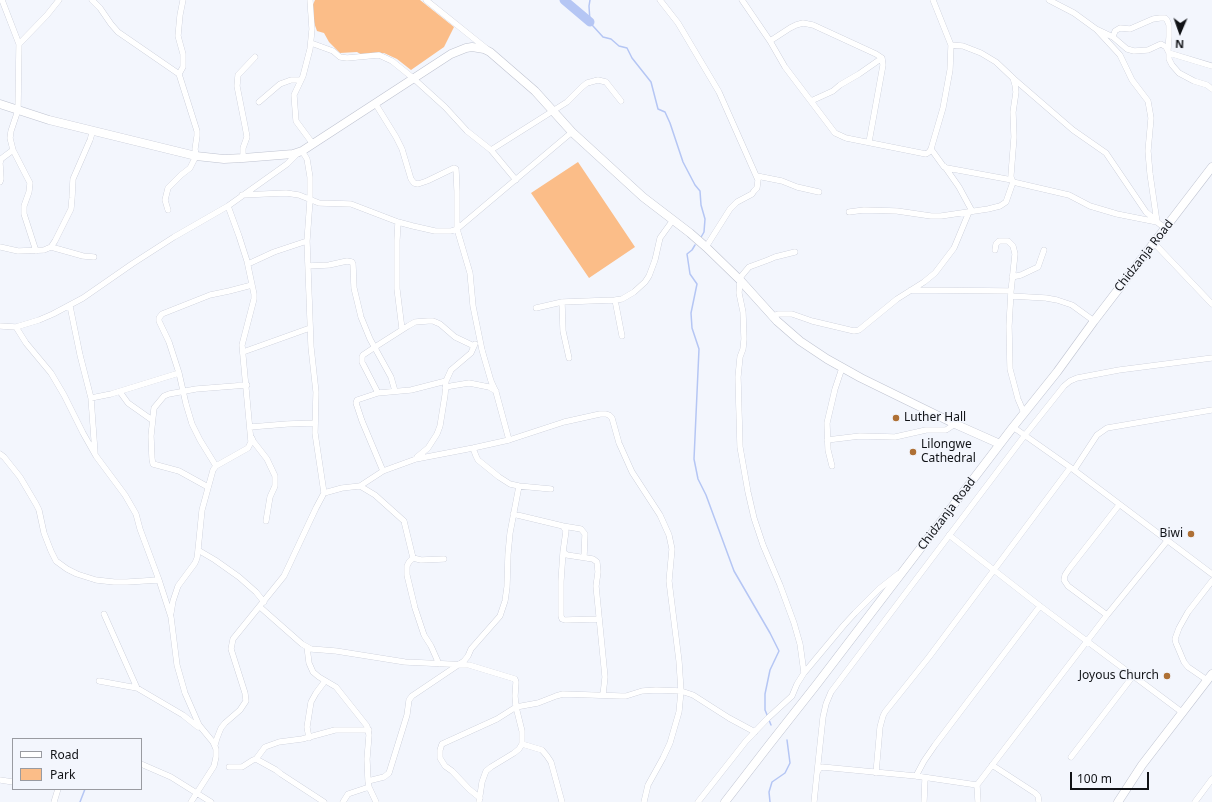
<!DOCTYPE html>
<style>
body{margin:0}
#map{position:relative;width:1212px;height:802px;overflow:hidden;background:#f3f6fd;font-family:"Noto Sans",sans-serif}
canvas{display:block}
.legend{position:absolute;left:12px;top:738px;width:130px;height:52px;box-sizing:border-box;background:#f3f6fd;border:1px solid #999ba1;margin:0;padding:5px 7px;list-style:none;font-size:12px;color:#111317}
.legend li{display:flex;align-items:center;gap:8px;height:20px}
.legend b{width:20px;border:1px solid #999ba1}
.north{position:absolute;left:1160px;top:12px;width:40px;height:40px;-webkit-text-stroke:3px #f3f6fd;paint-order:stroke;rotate:182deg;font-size:11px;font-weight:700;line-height:16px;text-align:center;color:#111317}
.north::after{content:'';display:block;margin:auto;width:14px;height:18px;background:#111317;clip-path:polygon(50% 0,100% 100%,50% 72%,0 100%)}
.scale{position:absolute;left:1070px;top:772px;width:79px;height:18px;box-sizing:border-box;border:2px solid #111317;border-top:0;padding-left:5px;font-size:12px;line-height:14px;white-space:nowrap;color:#111317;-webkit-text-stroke:3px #f3f6fd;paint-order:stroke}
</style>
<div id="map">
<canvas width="1212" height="802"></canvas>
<ul class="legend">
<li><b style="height:5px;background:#fff"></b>Road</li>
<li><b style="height:11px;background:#fbbd88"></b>Park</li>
</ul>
<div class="north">N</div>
<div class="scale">100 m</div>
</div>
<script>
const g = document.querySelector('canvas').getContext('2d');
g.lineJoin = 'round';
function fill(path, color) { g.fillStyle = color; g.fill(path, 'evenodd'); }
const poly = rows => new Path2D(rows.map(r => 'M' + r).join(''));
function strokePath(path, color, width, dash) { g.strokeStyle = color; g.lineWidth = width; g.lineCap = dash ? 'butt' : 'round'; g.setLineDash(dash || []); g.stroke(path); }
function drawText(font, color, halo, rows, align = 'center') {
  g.font = font + ' "Noto Sans",sans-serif'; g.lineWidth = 3; g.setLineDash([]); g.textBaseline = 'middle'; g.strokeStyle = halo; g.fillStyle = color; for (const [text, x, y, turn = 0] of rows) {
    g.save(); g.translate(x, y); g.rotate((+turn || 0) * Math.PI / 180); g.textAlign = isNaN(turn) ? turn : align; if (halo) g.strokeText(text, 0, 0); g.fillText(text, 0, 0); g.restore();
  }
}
fill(poly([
 [315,0,420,0,454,27,444,47,411,70,397,59,384,53,364,56,357,52,340,53,329,42,324,33,317,31,312,17,312,7],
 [578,162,635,247,589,278,531,193]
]), '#fbbd88');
strokePath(poly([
 [590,0,589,6,590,22,593,26,603,37,611,39,619,46,627,48,632,58,651,82,658,109,665,112,670,123,683,162,695,185,700,191,701,205,705,219,704,232,700,239],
 [695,245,692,250,687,254,690,274,697,284,691,313,692,328,699,349,694,459,698,479,706,495,734,571,770,633,779,651,770,670,765,694,765,710,768,717],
 [769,720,771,725],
 [80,802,85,789],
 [770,802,769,792,772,782,785,773,790,763,787,740]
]), '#b5c6f4', 1.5);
strokePath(poly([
 [564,0,590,22]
]), '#b5c6f4', 9);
const street = poly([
 [2,0,19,44,18,110,11,131,10,138,13,150,30,183,29,192,24,206,24,214,36,251],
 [92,0,100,8,111,24,118,32,179,74],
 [310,0,312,29,310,49,303,76,294,95,296,121,313,144],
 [426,0,487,49],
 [660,0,678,23,719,92,758,180,757,188,754,191,752,194,737,202,730,209,706,247],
 [742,0,770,41,785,67,835,133,846,138,926,154,929,152,931,149,943,108,950,70,951,45,933,0],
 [1049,0,1074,13,1096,29,1113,37,1127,49,1134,51,1148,50,1161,44,1166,47,1169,53,1212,66],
 [1096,29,1120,55,1132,80,1148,101,1151,118,1148,151,1150,174,1157,222],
 [1113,37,1115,31,1120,28,1130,29,1153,19,1160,18,1165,18,1167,20,1169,25,1169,37,1168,50],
 [770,41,790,28,796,25,803,23,813,25,876,54,882,58,883,65,869,142],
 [311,43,333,51,340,57,347,58,379,55,392,61,413,78,445,107,467,131,491,150,516,180],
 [19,44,47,15,59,0],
 [951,45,963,46,981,53,996,62,1013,78,1015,85,1016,92,1013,112,1014,137,1011,175,1011,177,1013,182,1069,195,1090,206,1117,214,1157,222,1165,228],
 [1169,53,1169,59,1172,65,1179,73,1194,81,1207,85,1212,89],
 [1014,79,1073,130,1106,153,1146,212,1157,221],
 [811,101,833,91,840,85,859,74,882,58],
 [259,102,280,84,291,80,301,80],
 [375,103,396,137,402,149,411,179,414,183,418,184,427,181,454,168,456,169,457,191,457,229,470,273,473,306,482,350,491,381,496,392,509,440],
 [931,149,944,167,947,168,1012,180],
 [491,150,567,102,582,87,587,83,598,80,606,82,621,101],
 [302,151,307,159,310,177,310,200,307,241,311,347,316,392,315,433,324,493],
 [243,158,243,148,247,137,245,126,237,86,238,75,255,57],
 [945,167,959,187,972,211],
 [757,176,782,181,797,187,819,192],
 [0,182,1,179,0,163,1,159,13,150],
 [242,195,286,193,299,195,319,203,351,204,398,222,413,226,435,231,451,231,457,229,572,132],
 [168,210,165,200,168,188,181,175,190,168,196,156,195,149,197,136,197,131,179,74,183,67,183,54,178,36,180,15,183,0],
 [849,212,864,210,897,211,931,216,941,216,988,209,1000,206,1006,202,1013,182],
 [398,222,397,240,397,289,402,329],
 [1154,243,1212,304],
 [0,247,18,251,44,250,51,247,55,241,71,209,72,198,73,179,90,140,93,130],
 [51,247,83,256,94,257],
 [995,250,996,244,999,241,1008,241,1013,246,1015,254,1011,291,1009,326,1010,369,1018,399,1024,413],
 [248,264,274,252,307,241],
 [308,266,329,265,347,261,352,262,353,264,354,288,361,317,370,339,391,377,395,391],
 [1012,277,1021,275,1038,267,1044,250],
 [739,279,749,267,768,260,775,257,795,252],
 [740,280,739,293,743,312,744,339,743,349,740,357,738,377,740,447,748,492,754,518,763,545,780,585,794,623,800,644,804,673],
 [911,290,1011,291],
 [1011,296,1046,298,1057,300,1072,305,1094,321],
 [615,300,622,336],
 [562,302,563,331,569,358],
 [70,306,80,355,91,398,95,453],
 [536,308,562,302,615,300,622,299,634,292,645,282,649,276,655,260,660,238,673,220],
 [772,317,778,314,792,314,812,321,854,331,859,330,897,299,924,282,935,273,954,248,969,212],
 [0,326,16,327,39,320,53,314,83,298,132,264,174,237,228,206,287,164,298,153],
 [16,327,26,343,51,373,64,395,83,433,96,456,125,495,136,514,140,529,159,580,171,617,177,665,185,693,199,725,213,742,216,749,216,757,214,766,191,802],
 [243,352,310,328],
 [445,388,451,386,469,383,489,387,496,391],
 [120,392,128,403,152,420],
 [378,393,362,362,362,357,363,355,375,347,408,326,415,322,428,321,433,321,440,324,455,337,474,346],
 [91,398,111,394,179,373],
 [250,427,287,424,314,423],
 [1013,427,1074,470,1212,574],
 [252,438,253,441,267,459,275,476,275,486,270,497,266,521],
 [827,440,860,436,895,437,926,430,946,430,955,424],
 [473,448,476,456,478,460,499,477,510,484,519,486,551,489],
 [0,454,4,457,20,477,36,504,39,510,44,533,51,551,56,561,67,569,77,574,96,580,114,582,127,582,159,580],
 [417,457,428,448,437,434,440,426,445,395,446,381,451,370,471,353,475,344],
 [216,466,200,440,192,424,186,404,179,373,169,342,159,321,159,318,162,314,210,295,229,291,252,285],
 [832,466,828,450,827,423,835,389,842,368],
 [1074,470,1097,435,1107,428,1212,410],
 [383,471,362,421,356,403,357,400,378,393,411,390,446,381],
 [360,486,375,495,404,521,413,558],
 [208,487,179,471,153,464,152,459,151,436,154,408,164,396,169,394,196,389,247,385],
 [513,514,563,526,566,531,563,552,567,555,593,559,597,562,598,572,596,586,605,677,603,695],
 [563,526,581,529,585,534,584,557],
 [949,535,1040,606,1183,713],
 [198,550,215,560,239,577,256,592,264,602],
 [563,552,561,581,561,616,562,619,565,620,599,619],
 [260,607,302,644,311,649,336,651,405,662,469,665,515,679,516,682,515,696,516,707,522,731,522,744,519,749,514,753,491,767,486,771,482,782,479,802],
 [171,613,173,601,178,586,195,563,197,558,198,550,202,510,213,470,216,466,248,448,251,442,242,345,254,299,254,294,247,261,239,236,228,206],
 [104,614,137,688],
 [1107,615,1068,586,1064,580,1065,575,1069,569,1119,505],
 [307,647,309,663,313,672,319,677,336,687,367,726,369,735,367,759,368,781,369,787,376,802],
 [439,664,431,646,424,635,415,608,407,575,407,566,409,562,413,558,421,560,444,559],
 [1207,680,1188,667,1184,662,1176,643,1175,639,1179,628,1188,612,1212,581],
 [99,681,137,688,183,715,198,727],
 [309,738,307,727,311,702,316,693,325,681],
 [522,744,542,750,547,756,551,762,562,802],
 [215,745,217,738,221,728,225,723,240,710,246,701,245,693,231,649,233,639,284,576,316,508,324,493,342,488,360,486,383,471,416,459,473,448,509,440,564,422,600,414,606,414,609,415,612,418,619,443,632,472,660,515,669,535,672,549,669,581,679,661,681,691,679,712,670,743,663,758,648,785,644,802],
 [1071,757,1133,676],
 [256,759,265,747,279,742,302,739,335,730,369,730],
 [141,764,171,777,211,802],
 [992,765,1035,793,1038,796,1039,802],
 [229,767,242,767,253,760,256,759,276,770,281,774,324,802],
 [817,773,823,717,826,704,831,692,1025,435,1064,386,1070,381,1077,378,1119,370,1212,358],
 [876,773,880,727,883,716,885,712,929,657,1070,468],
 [916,776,924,761,935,745,1040,606],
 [0,780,13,782],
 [368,781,384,777,389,773,407,715,409,700,412,696,464,661,468,656,471,649,500,616,505,601,507,587,508,554,510,533,519,486],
 [480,798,469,789,452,771,445,766,440,758,440,750,442,744,497,719,516,707,538,703,556,696,563,694,621,696,626,696,642,691,656,690,681,691,693,695,729,718,755,732],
 [54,802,58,789],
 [343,802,348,794,369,787],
 [698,802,746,741,768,718,792,696,797,684,804,673,844,625,855,613,879,589,898,574],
 [814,802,817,773,819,769,822,767,916,776,977,785],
 [924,802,925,778],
 [978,802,977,785,1107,615,1167,541],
 [1195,802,1212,779]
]);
const secondary = poly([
 [0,104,49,120,196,156,224,159,243,158,293,154,302,151,451,54,466,48,472,47,484,49,490,52,535,91,572,132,643,197,690,233,706,247,740,280,777,321,800,341,827,359,861,378,955,424,1000,444],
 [725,802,769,745,817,684,1013,427,1057,372,1094,321,1212,167],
 [1118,802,1142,765,1212,674]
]);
strokePath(street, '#bfc3d0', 6);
strokePath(secondary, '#bfc3d0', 9);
strokePath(street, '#fff', 5.5);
strokePath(secondary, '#fff', 8);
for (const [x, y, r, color] of [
 [896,418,4,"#ae7035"],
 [913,452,4,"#ae7035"],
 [1191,534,4,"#ae7035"],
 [1167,676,4,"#ae7035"]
]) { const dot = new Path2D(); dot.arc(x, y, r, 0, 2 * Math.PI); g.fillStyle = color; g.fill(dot); strokePath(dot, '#f3f6fd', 1.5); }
drawText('12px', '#111317', '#f3f6fd', [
 ["Chidzanja Road",1144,256,-52],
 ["Chidzanja Road",947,514,-53]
]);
drawText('12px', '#111317', '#f3f6fd', [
 ["Luther Hall",904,418],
 ["Lilongwe",921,445],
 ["Cathedral",921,459],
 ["Biwi",1183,534,"right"],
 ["Joyous Church",1159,676,"right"]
], 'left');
</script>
